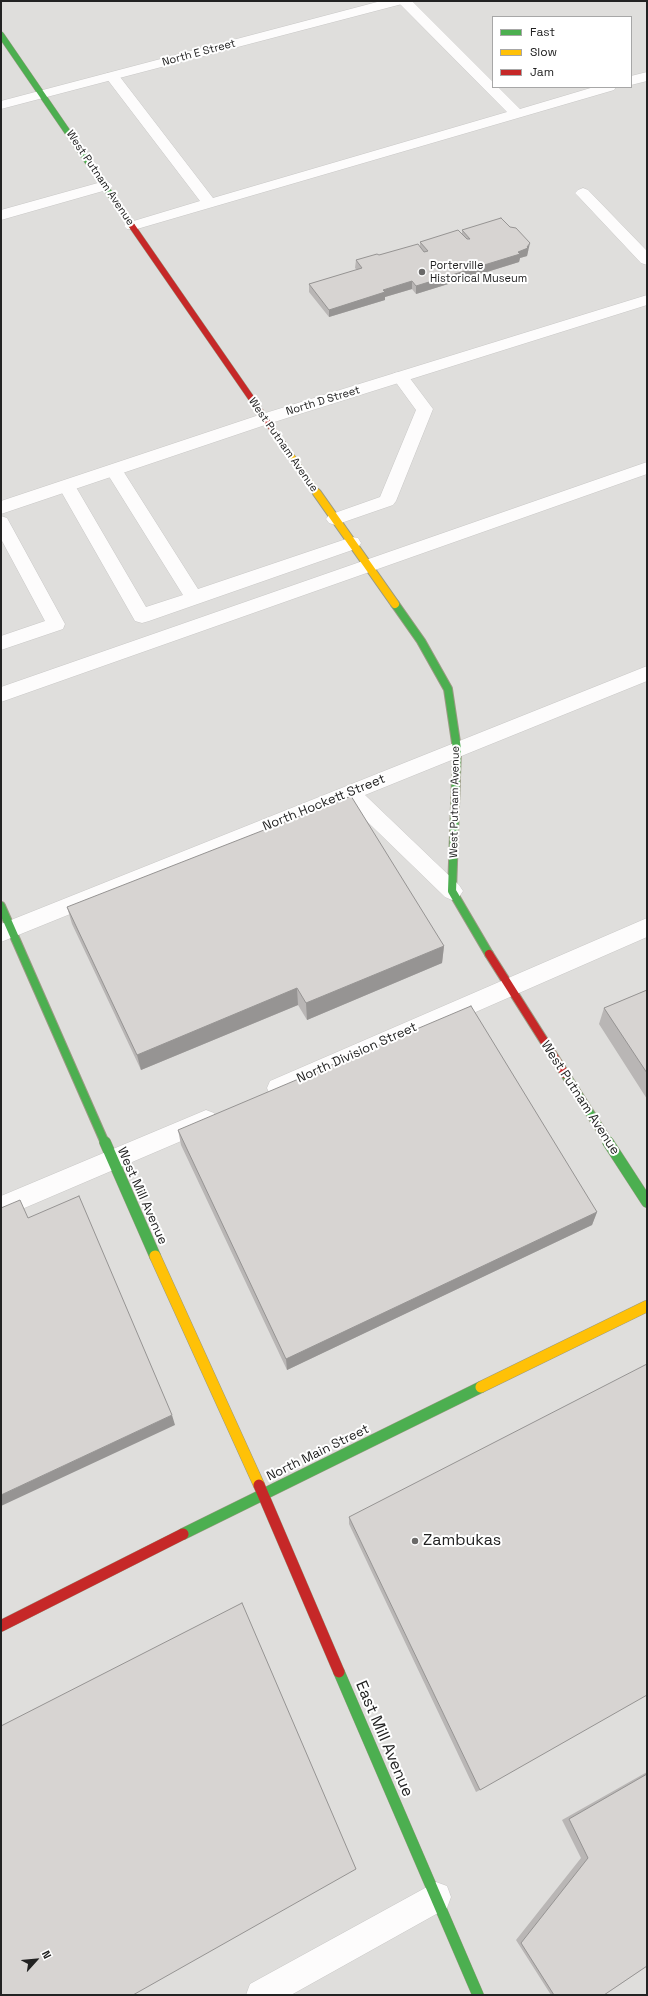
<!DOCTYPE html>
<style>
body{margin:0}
#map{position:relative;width:648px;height:1996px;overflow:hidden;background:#f0eeeb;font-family:"Space Grotesk",sans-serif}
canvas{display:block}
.frame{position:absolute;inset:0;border:2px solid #222;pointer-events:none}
.legend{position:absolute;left:492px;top:16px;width:140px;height:72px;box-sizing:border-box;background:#fff;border:1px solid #a7a7a7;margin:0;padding:5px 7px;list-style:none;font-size:12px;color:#222}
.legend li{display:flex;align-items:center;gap:8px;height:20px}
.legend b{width:20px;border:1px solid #a7a7a7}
.north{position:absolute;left:16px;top:1940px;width:40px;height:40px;-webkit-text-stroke:3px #fff;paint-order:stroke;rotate:63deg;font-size:11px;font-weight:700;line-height:16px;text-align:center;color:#222}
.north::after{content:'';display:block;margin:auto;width:14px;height:18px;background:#222;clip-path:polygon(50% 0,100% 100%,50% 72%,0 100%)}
</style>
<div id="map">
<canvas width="648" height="1996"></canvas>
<div class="frame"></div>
<ul class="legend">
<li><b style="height:5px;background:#4caf50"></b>Fast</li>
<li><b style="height:5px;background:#ffc107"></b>Slow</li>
<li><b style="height:5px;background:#c62828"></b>Jam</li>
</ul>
<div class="north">N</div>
</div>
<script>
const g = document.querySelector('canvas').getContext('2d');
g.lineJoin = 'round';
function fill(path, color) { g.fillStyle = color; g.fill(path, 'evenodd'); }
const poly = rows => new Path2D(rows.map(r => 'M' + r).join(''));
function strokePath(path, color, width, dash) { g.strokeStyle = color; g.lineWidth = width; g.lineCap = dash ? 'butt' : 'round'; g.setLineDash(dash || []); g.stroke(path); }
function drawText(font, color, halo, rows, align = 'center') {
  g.font = font + ' "Space Grotesk",sans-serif'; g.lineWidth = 4; g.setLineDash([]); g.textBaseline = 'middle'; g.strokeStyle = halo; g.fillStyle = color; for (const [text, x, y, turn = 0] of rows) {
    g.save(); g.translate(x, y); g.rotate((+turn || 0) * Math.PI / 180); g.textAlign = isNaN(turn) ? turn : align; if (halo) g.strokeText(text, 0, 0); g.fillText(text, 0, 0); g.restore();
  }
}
fill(poly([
 [1,1,647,1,647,1995,1,1995],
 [493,17,631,17,631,87,493,87]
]), '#dfdedc');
const lane = poly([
 [397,1,412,1,493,82,493,87,498,87,520,109,594,87,616,87,614,90,137,229,127,229,124,226,127,223,200,201,107,79,105,76,107,73,117,73,213,198,507,112,397,1],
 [647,72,647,81,631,85,631,76,647,72],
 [105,181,110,183,113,186,110,189,1,220,1,210,105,181],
 [583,188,588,190,647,251,647,265,641,263,578,196,575,193,578,190,583,188],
 [400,372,406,373,433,409,396,501,393,505,341,523,335,525,329,523,326,519,329,515,380,497,416,410,392,377,394,373,400,372],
 [647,462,647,474,1,702,1,687,647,462],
 [114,464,120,466,198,589,352,537,358,538,361,543,358,548,149,621,142,623,135,621,58,486,61,482,67,480,73,482,146,607,183,595,105,470,108,466,114,464],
 [1,516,7,518,65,624,63,629,1,650,1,636,45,621,1,539,1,516],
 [647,918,647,937,286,1095,278,1098,270,1095,267,1088,270,1081,647,918],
 [206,1110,214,1113,218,1120,214,1127,1,1218,1,1196,206,1110],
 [436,1882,447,1886,451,1897,447,1908,291,1995,246,1995,250,1984,436,1882]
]);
const street = poly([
 [381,1,404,1,402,4,1,109,1,101,381,1],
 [647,295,647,305,271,423,1,514,1,501,259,415,647,295],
 [647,666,647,681,365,795,459,885,463,891,459,897,452,900,445,897,347,802,1,942,1,924,647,666]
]);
const fastFar2 = poly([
 [1,35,132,226]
]);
const fastFar1 = poly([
 [395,604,421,641,448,689,457,749,452,891,489,954],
 [1,906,105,1143],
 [565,1074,609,1143]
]);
const fast = poly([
 [105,1142,155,1256],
 [608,1142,647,1202],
 [183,1534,481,1387],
 [339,1672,478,1995]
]);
const slowFar2 = poly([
 [285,447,318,494]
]);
const slowFar1 = poly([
 [317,493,395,604]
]);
const slow = poly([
 [155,1256,259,1485],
 [481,1387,647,1306]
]);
const jamFar2 = poly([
 [132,226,285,447]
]);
const jamFar1 = poly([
 [489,954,565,1074]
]);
const jam = poly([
 [259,1485,339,1672],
 [1,1626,183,1534]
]);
strokePath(lane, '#c9c8c7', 1);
strokePath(street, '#c9c8c7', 1);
strokePath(fastFar2, '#999a82', 7);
strokePath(fastFar1, '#999a82', 10);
strokePath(fast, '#999a82', 12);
strokePath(slowFar2, '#999a82', 7);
strokePath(slowFar1, '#999a82', 10);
strokePath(slow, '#999a82', 12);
strokePath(jamFar2, '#999a82', 7);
strokePath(jamFar1, '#999a82', 10);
strokePath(jam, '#999a82', 12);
fill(lane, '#fdfcfc');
fill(street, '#fdfcfc');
strokePath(fastFar2, '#4caf50', 6);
strokePath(fastFar1, '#4caf50', 8);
strokePath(fast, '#4caf50', 11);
strokePath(slowFar2, '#ffc107', 6);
strokePath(slowFar1, '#ffc107', 8);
strokePath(slow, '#ffc107', 11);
strokePath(jamFar2, '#c62828', 6);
strokePath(jamFar1, '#c62828', 8);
strokePath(jam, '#c62828', 11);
fill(poly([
 [462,230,529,251,528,251,527,256,520,258,519,262,416,294,412,289,385,297,385,300,329,317,309,292,309,284,357,270,355,268,356,260,420,246,420,242,462,233],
 [67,907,444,946,442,963,307,1020,298,1005,141,1070,72,924],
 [647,990,647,1099,599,1024,604,1008],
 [178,1130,597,1212,592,1225,287,1370,181,1145],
 [349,1517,480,1790,476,1792,349,1524],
 [647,1772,647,1966,604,1995,551,1995,516,1940,581,1858,562,1820]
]), '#b9b6b5');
fill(poly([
 [530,243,527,256,520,258,519,262,416,294,416,286,518,252,527,247],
 [412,281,412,289,385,297,385,300,329,317,329,310,383,290],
 [444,946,442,963,307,1020,306,1003],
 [297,988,298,1005,141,1070,137,1055],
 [597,1212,592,1225,287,1370,286,1359],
 [172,1415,175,1425,1,1506,1,1495]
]), '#969493');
const building = poly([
 [501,218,510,227,516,228,530,243,527,247,528,248,518,252,520,254,416,286,412,281,383,290,385,292,329,310,309,284,362,268,356,260,377,254,379,255,418,244,424,252,428,251,420,242,458,230,467,239,470,239,462,230,501,218],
 [351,796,444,946,306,1003,297,988,137,1055,67,907,351,796],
 [647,990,647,1073,604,1008,647,990],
 [471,1006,597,1212,286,1359,178,1130,471,1006],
 [79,1196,172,1415,1,1495,1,1208,20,1200,28,1218,79,1196],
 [647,1364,647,1695,480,1790,349,1517,647,1364],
 [242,1603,356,1869,133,1995,1,1995,1,1726,242,1603],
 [647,1774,647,1966,604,1995,554,1995,521,1943,588,1858,569,1819,647,1774]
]);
fill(building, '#d7d4d2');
strokePath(building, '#969493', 1);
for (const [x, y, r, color] of [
 [422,272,4,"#6a6968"],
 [415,1541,4,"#6a6968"]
]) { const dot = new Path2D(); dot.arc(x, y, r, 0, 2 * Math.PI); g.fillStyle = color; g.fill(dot); strokePath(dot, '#fff', 1.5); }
drawText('11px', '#222', '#fff', [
 ["North E Street",199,53,-15],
 ["West Putnam Avenue",100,178,56],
 ["North D Street",323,401,-17],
 ["West Putnam Avenue",283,445,55],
 ["West Putnam Avenue",455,802,-89]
]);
drawText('11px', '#222', '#fff', [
 ["Porterville",430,266],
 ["Historical Museum",430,279]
], 'left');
drawText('13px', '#222', '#fff', [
 ["North Hockett Street",324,803,-22],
 ["North Division Street",357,1053,-24],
 ["West Putnam Avenue",580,1098,57],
 ["West Mill Avenue",142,1196,66],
 ["North Main Street",318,1453,-26]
]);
drawText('16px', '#222', '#fff', [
 ["Zambukas",423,1541]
], 'left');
drawText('16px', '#222', '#fff', [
 ["East Mill Avenue",384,1739,67]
]);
</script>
